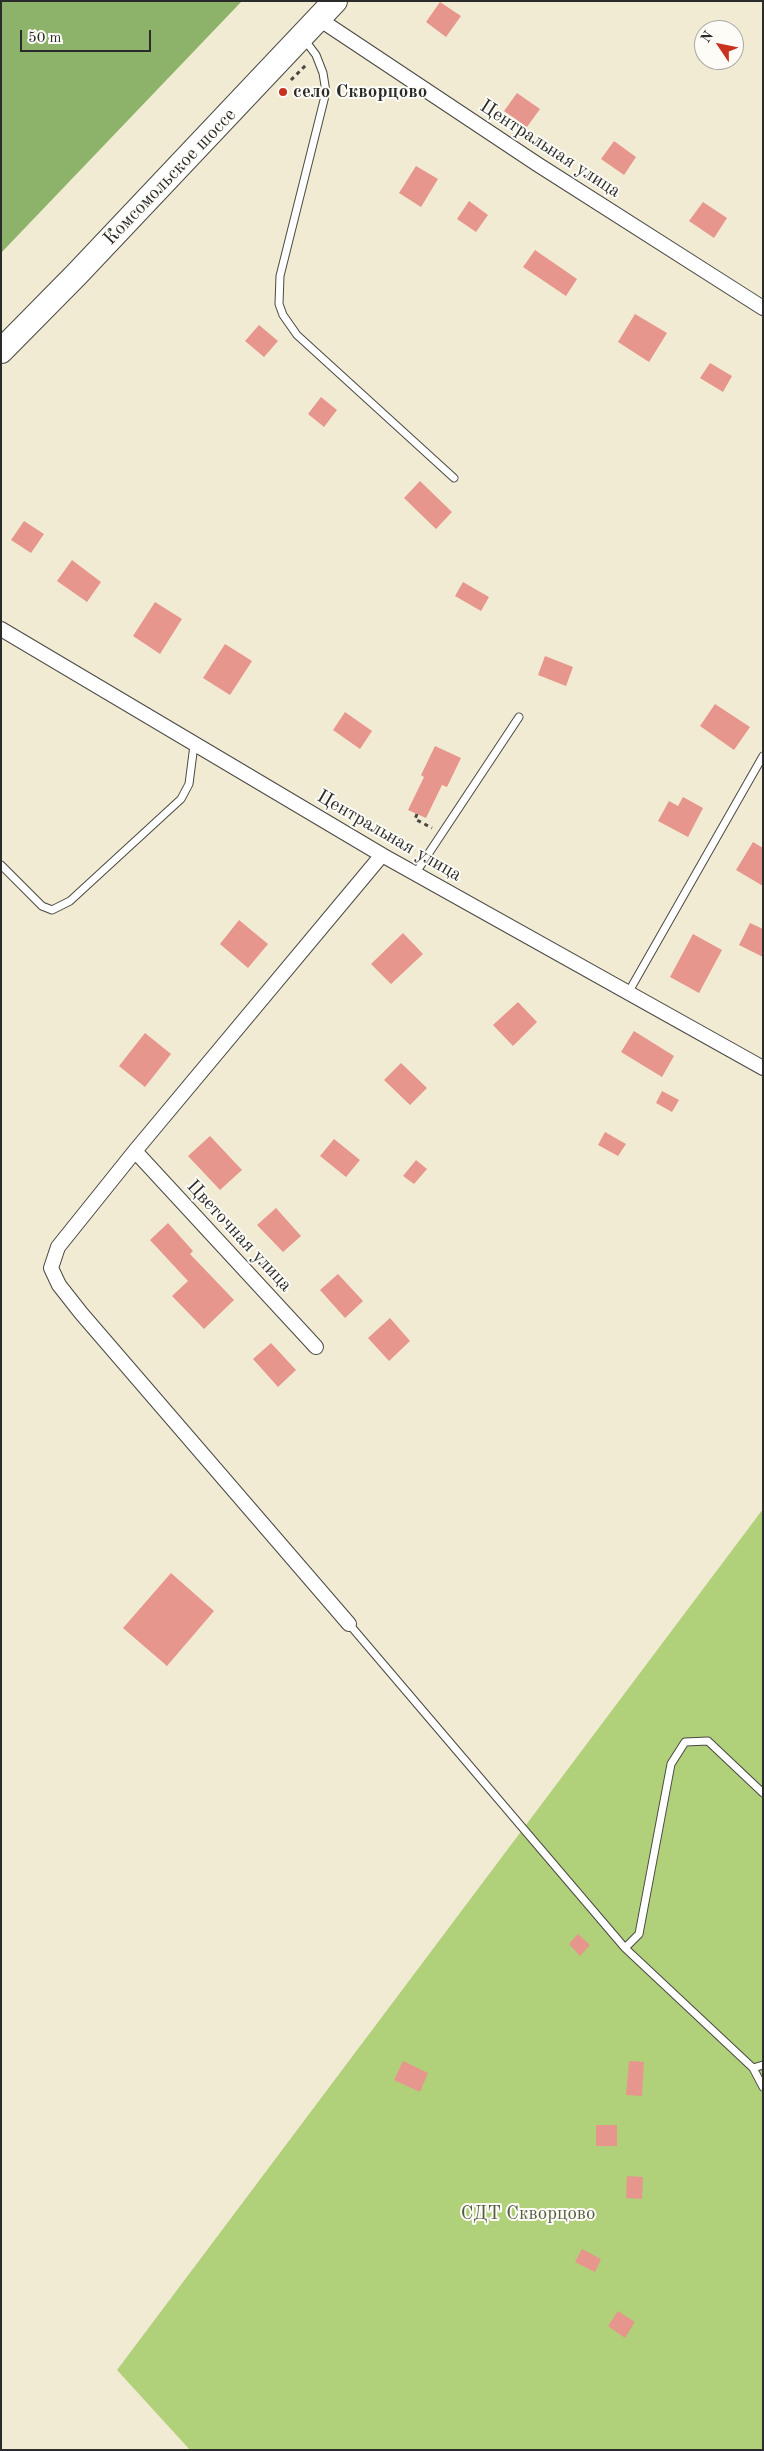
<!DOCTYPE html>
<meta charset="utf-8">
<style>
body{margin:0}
#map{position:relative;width:764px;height:2451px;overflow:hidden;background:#f2ebd3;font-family:"Old Standard TT",serif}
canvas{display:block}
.frame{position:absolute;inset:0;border:2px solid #2b2b2b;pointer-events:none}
.north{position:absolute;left:694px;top:20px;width:50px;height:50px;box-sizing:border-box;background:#fdfcf7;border:1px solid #a9a8a5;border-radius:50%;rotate:304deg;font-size:14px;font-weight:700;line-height:20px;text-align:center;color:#2b2b2b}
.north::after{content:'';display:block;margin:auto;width:18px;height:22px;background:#c8321e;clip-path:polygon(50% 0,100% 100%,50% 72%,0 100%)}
.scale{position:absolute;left:20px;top:30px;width:131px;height:22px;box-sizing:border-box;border:2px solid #2b2b2b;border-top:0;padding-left:6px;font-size:15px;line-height:18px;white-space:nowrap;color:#2b2b2b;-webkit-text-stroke:4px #fdfcf7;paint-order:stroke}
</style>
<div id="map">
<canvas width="764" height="2451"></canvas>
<div class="frame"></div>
<div class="north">N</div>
<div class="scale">50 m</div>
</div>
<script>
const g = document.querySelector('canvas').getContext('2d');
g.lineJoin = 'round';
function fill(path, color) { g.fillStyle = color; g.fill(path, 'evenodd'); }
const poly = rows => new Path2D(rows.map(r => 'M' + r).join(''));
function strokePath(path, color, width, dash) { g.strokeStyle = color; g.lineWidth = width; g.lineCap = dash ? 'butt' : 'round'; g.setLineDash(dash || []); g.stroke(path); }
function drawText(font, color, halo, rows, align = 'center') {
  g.font = font + ' "Old Standard TT",serif'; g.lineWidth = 4; g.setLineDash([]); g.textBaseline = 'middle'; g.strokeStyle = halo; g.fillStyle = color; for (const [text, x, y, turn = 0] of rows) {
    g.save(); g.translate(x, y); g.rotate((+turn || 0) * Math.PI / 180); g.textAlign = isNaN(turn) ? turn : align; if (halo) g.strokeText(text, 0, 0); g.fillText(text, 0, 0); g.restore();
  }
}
fill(poly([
 [763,1509,763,2450,190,2450,117,2370]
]), '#b0d179');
fill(poly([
 [1,1,242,1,1,253]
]), '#8cb369');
fill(poly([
 [440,2,461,16,446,37,426,22],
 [517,93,540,109,527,127,504,111],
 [614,141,636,157,624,175,601,159],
 [416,166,438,179,421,207,399,193],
 [469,201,488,215,476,232,457,219],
 [703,202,727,218,714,238,689,221],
 [535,250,577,279,566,296,523,267],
 [635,314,667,333,649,362,618,342],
 [259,325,278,341,264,357,245,341],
 [710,363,732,376,723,392,700,378],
 [321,397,337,410,324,427,308,414],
 [420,481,452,512,436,529,404,498],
 [24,521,44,534,31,553,11,540],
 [72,560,101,582,87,602,57,581],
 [463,582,489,597,481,611,455,596],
 [155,602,182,619,160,654,133,636],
 [225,644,252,661,230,695,203,678],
 [545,656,573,667,566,686,538,675],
 [715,704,750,727,734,750,700,726],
 [345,712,372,731,360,749,333,730],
 [435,746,461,758,447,787,442,785,426,818,408,810,424,777,421,775],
 [683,797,703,808,688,837,658,821,669,801,678,806],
 [753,842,763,848,763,886,736,870],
 [239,920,268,944,248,968,220,944],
 [750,923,763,929,763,957,739,945],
 [403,933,423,954,391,984,371,964],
 [693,934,722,950,699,993,670,977],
 [518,1002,537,1022,513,1046,493,1025],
 [634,1031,674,1056,662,1077,621,1052],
 [145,1033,171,1054,145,1087,119,1066],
 [401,1063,427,1088,410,1105,384,1080],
 [662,1091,679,1100,672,1112,656,1103],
 [605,1132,626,1144,618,1156,598,1145],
 [210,1136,242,1170,220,1190,188,1156],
 [334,1139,360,1160,346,1177,320,1156],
 [416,1160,427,1169,414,1184,403,1176],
 [276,1208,301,1236,283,1252,257,1225],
 [168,1223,193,1251,190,1254,234,1300,204,1329,172,1296,188,1281,150,1240],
 [338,1274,363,1301,345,1318,320,1290],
 [390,1318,410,1341,389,1361,368,1338],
 [271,1343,296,1370,278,1387,253,1359],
 [171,1573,214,1611,167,1666,123,1628],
 [578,1934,590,1945,580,1956,569,1944],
 [403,2061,428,2073,420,2092,394,2080],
 [629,2061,644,2062,642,2096,626,2095],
 [596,2125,617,2125,617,2146,596,2146],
 [627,2176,643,2177,642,2199,626,2198],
 [582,2249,601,2259,595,2272,575,2262],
 [618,2311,635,2322,625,2338,608,2326]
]), '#e6968c');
const service = poly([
 [304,39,316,55,323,73,326,92,280,276,279,304,283,315,297,335,454,478],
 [1,865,42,906,52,910,70,901,181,799,189,784,194,745],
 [415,874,519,717],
 [628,993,763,756],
 [349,1624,625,1948,753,2068,763,2087],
 [625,1948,639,1934,671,1764,685,1742,708,1741,763,1793],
 [753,2068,763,2065]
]);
const minor = poly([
 [319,19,537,164,763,308],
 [1,629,382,855,763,1068],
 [135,1151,316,1347],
 [349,1624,81,1313,59,1285,51,1268,58,1247,135,1151,382,855]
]);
const trunk = poly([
 [1,351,77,274,335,1]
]);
strokePath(service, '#494844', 9);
strokePath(minor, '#494844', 16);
strokePath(trunk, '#494844', 26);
strokePath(poly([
 [291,80,308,63],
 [417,814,415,819,432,828]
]), '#494844', 3, [4, 4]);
strokePath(service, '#fff', 7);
strokePath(minor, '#fff', 14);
strokePath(trunk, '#fff', 24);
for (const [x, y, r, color] of [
 [283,92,5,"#c8321e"]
]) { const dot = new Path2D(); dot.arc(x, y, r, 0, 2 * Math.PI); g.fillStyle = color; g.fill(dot); strokePath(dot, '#fdfcf7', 2); }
drawText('bold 19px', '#2b2b2b', '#fdfcf7', [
 ["село Скворцово",293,92]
], 'left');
drawText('19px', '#2b2b2b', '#fdfcf7', [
 ["Центральная улица",550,149,33],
 ["Комсомольское шоссе",170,177,-46],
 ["Центральная улица",389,836,30],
 ["Цветочная улица",239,1236,47]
]);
drawText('19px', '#535d42', '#fdfcf7', [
 ["СДТ Скворцово",528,2214]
]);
</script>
